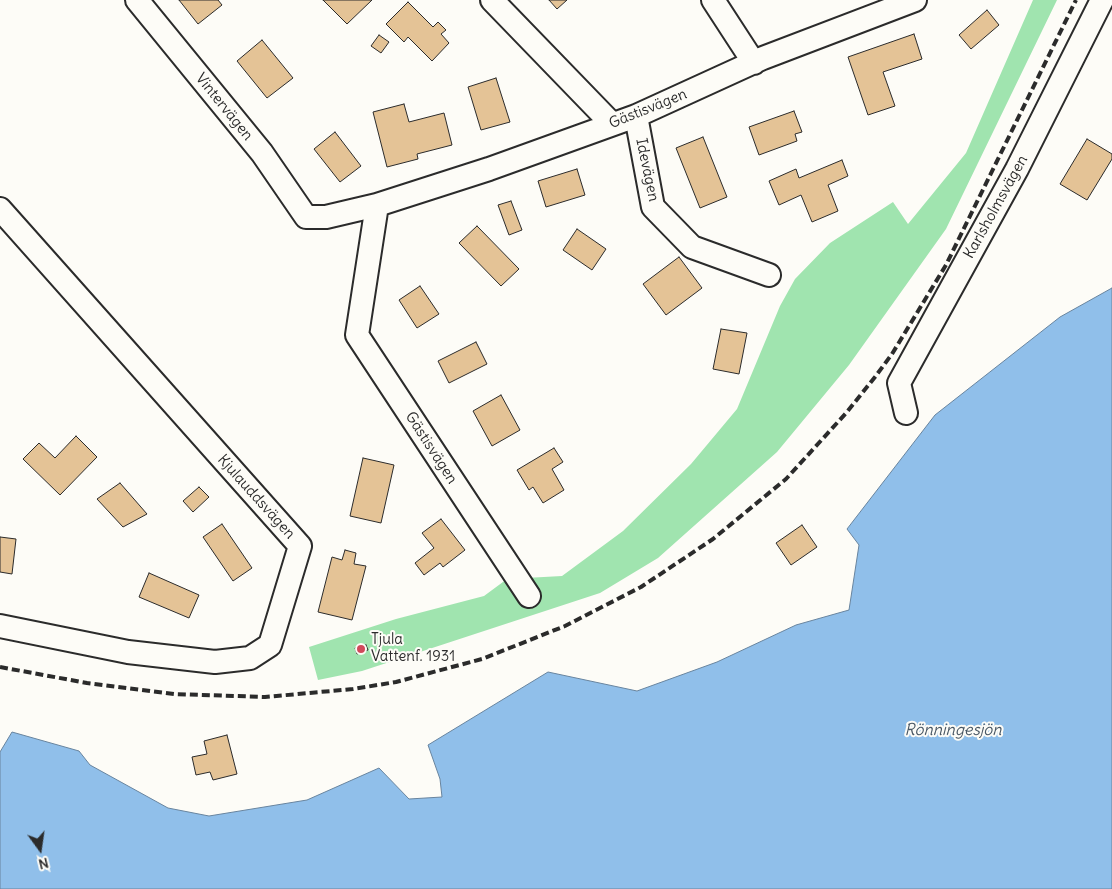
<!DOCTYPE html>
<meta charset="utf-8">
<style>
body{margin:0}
#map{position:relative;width:1112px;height:889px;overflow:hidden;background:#fdfcf7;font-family:Delius,sans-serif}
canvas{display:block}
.north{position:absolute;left:15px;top:824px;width:50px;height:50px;-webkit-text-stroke:4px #fdfcf7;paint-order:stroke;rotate:166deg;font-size:14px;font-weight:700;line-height:20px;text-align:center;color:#2b2b2b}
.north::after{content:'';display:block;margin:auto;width:18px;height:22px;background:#2b2b2b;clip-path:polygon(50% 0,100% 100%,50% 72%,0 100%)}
</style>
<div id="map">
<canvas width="1112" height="889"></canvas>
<div class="north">N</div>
</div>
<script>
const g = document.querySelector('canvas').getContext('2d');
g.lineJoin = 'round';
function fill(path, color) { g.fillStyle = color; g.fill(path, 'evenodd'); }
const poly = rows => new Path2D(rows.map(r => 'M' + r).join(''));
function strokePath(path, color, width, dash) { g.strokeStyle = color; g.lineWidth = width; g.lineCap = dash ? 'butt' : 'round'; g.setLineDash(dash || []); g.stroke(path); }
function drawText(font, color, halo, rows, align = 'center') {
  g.font = font + ' Delius,sans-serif'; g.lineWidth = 4; g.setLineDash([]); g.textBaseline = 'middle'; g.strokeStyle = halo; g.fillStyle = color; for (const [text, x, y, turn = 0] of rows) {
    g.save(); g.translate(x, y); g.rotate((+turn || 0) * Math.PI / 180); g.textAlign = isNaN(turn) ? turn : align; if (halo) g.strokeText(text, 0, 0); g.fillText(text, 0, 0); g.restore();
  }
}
fill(poly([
 [1033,0,1057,0,946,229,849,365,777,452,658,558,600,593,362,671,318,680,309,647,396,619,484,596,507,579,562,576,623,531,691,464,737,409,780,306,795,279,830,243,893,202,908,224,966,153]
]), '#a0e4af');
const water = poly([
 [1112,288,1112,889,0,889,0,752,12,732,79,751,90,765,168,808,209,816,307,800,379,768,409,799,442,797,440,779,428,745,548,672,637,691,717,662,796,625,849,610,859,545,847,529,935,415,1060,317,1112,288]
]);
fill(water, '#90bfea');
strokePath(water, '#68849e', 1);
const building = poly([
 [179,0,218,0,222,5,198,24,179,0],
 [323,0,372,0,347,24,323,0],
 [549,0,567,0,557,9,549,0],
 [408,2,433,27,438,22,446,30,441,34,449,43,432,61,408,37,404,42,386,24,408,2],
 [987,10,999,25,971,49,959,35,987,10],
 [914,34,922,59,883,72,895,106,868,115,848,57,914,34],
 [379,35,389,42,381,53,371,46,379,35],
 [262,40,293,78,267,98,237,61,262,40],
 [496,78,510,122,481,130,468,87,496,78],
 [404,104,409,122,444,113,452,145,417,154,418,159,387,167,373,112,404,104],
 [794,111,802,132,795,134,797,141,759,155,749,127,794,111],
 [335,132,361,166,340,182,314,149,335,132],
 [703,137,727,197,700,208,676,148,703,137],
 [1087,139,1112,154,1112,159,1087,200,1060,184,1087,139],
 [842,160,848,176,828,185,838,211,812,222,801,195,779,205,769,181,796,169,799,178,842,160],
 [577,169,585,195,546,207,538,181,577,169],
 [511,201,522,230,509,235,498,205,511,201],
 [477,226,519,269,501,286,459,243,477,226],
 [577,229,606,249,592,270,563,250,577,229],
 [679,257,702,288,666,315,643,284,679,257],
 [420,286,439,314,417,328,399,300,420,286],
 [721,329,747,333,739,374,713,369,721,329],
 [476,342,487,364,449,383,438,361,476,342],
 [501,395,520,430,492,446,473,411,501,395],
 [76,436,97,457,60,495,23,459,39,443,55,458,76,436],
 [554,448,563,462,552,469,564,490,543,503,533,487,529,490,517,470,554,448],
 [363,458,394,465,381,523,350,516,363,458],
 [120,483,147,514,123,527,97,499,120,483],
 [199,487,209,497,193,512,183,501,199,487],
 [441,519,465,550,443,567,440,563,424,575,415,563,434,548,422,533,441,519],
 [222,524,252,568,233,581,203,537,222,524],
 [802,525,817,547,791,565,776,543,802,525],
 [0,537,16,539,12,574,0,572,0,537],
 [345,550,356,553,354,564,366,566,352,620,318,612,332,557,342,560,345,550],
 [149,573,199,595,189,618,139,597,149,573],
 [366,645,368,650,357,654,355,648,366,645],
 [227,735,237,774,213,780,210,772,196,775,192,757,207,754,204,741,227,735]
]);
fill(building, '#e4c396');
strokePath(building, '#2b2b2b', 1);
const minor = poly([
 [137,0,262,153,306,217,326,217,377,205,489,169,636,116,763,58,915,0],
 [492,0,612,124],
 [713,0,754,63],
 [636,116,653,207,692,247,769,275],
 [377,205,357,335,529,596],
 [0,209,300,546,270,645,250,658,215,662,128,652,0,626],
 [906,413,899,383,1017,169,1102,0]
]);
strokePath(minor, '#2b2b2b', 26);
strokePath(minor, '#fdfcf7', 22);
strokePath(poly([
 [0,667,87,683,174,694,265,697,353,689,396,682,482,659,565,626,641,587,713,539,786,479,847,412,875,377,892,354,946,265,1076,0]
]), '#2b2b2b', 4, [8, 4]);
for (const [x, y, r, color] of [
 [361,649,5,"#d1495b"]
]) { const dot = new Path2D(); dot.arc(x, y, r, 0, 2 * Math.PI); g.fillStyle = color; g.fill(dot); strokePath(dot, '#fdfcf7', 2); }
drawText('15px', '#2b2b2b', '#fdfcf7', [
 ["Vintervägen",224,107,51],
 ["Gästisvägen",648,109,-22],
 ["Idevägen",647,170,78],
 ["Karlsholmsvägen",996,207,-61],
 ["Gästisvägen",431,448,57],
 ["Kjulauddsvägen",256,497,48]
]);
drawText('15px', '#2b2b2b', '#fdfcf7', [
 ["Tjula",371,640],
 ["Vattenf. 1931",371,657]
], 'left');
drawText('italic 16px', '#495764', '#fdfcf7', [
 ["Rönningesjön",953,730]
]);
</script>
